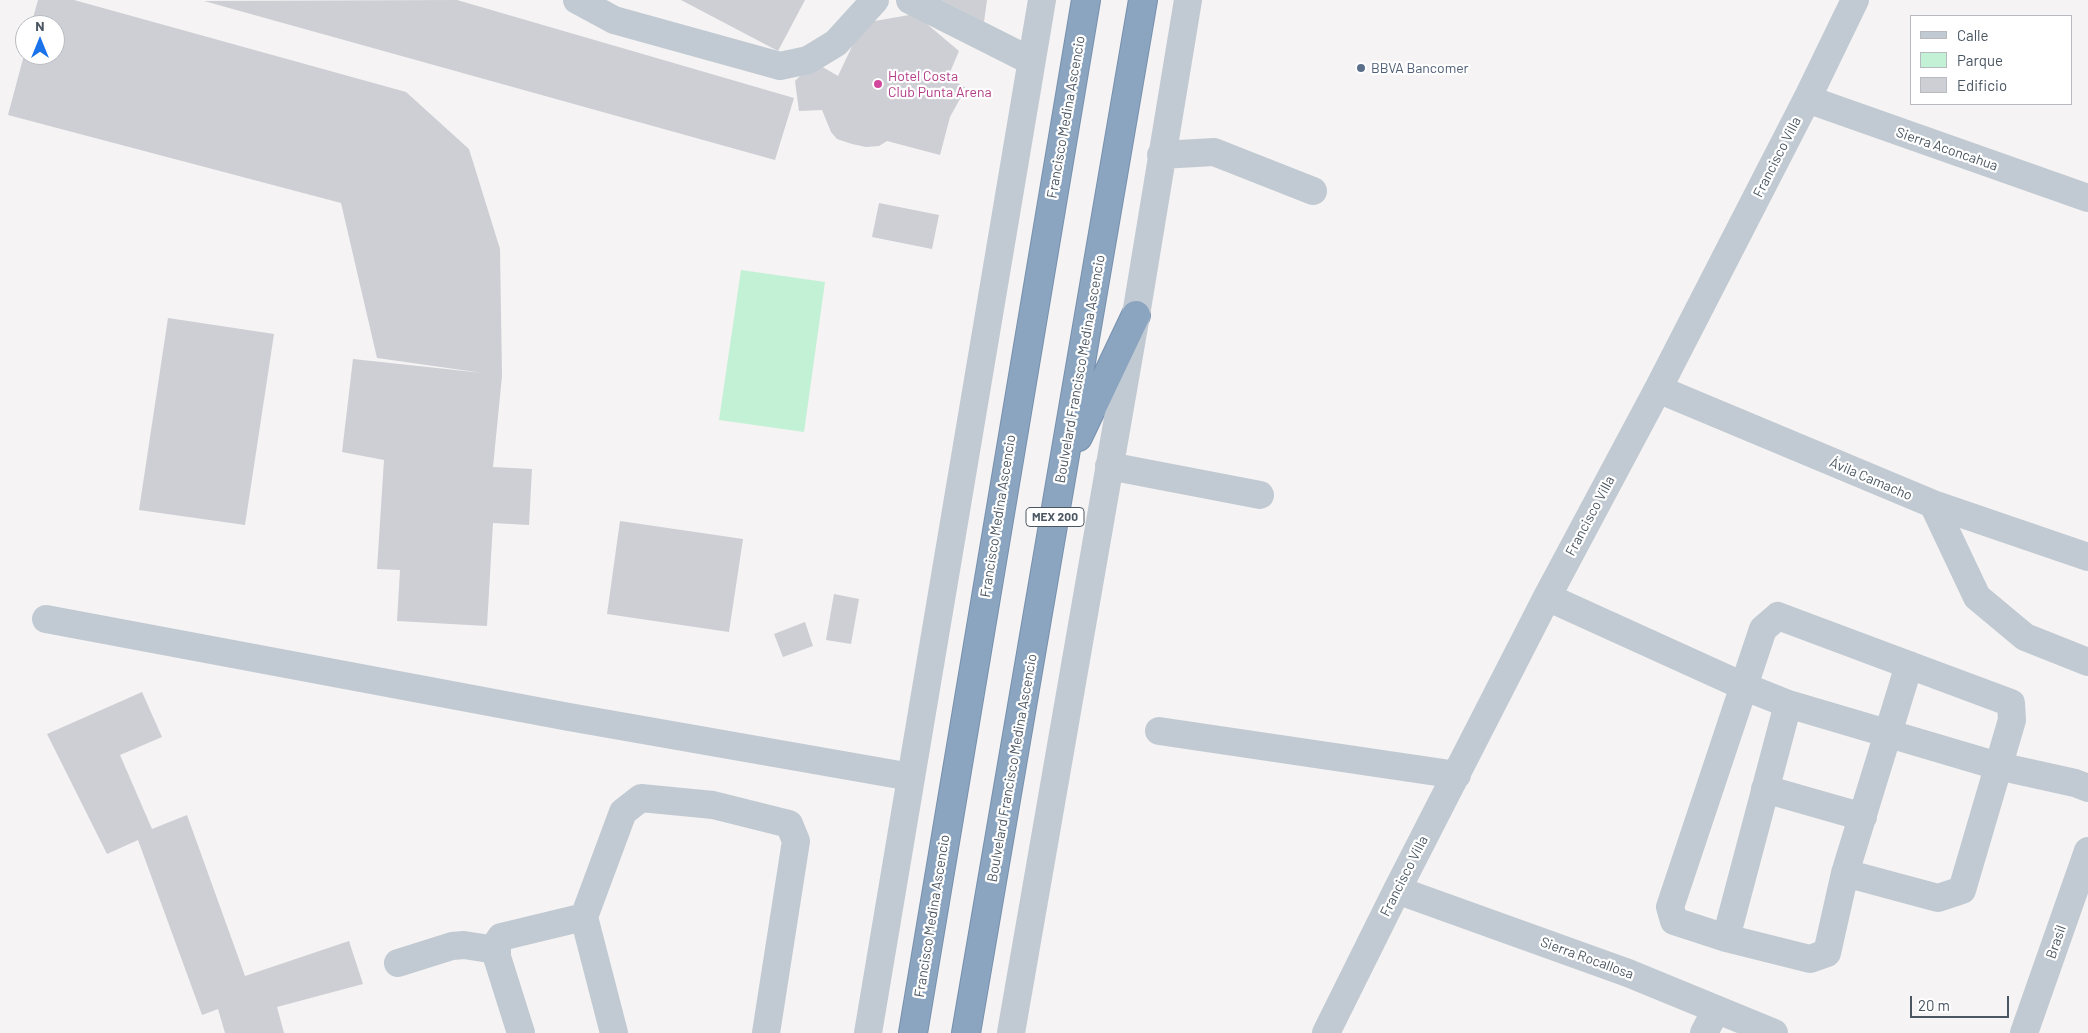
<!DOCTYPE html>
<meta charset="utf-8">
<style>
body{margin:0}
#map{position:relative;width:2088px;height:1033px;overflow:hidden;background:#f5f3f3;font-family:Barlow,sans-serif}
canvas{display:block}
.legend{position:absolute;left:1910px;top:15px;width:162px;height:90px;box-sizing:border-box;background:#fff;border:1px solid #b7bbc0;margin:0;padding:6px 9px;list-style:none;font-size:15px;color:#4a5661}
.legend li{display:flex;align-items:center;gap:10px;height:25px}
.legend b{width:25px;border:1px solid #b7bbc0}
.north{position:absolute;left:15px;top:15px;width:50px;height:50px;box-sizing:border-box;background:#fff;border:1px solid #b7bbc0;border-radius:50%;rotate:0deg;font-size:14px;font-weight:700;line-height:20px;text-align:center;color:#4a5661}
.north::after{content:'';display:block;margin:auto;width:18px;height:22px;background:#1a73e8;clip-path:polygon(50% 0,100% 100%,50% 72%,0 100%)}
.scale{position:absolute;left:1910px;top:996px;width:99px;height:22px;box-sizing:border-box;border:2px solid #4a5661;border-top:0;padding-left:6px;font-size:15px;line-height:18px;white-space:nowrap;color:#4a5661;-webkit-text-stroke:4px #fff;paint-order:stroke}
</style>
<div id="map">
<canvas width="2088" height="1033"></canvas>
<ul class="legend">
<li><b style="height:6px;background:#c1cad2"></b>Calle</li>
<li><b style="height:14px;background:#c3f1d5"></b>Parque</li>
<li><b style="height:14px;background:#cdcfd5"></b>Edificio</li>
</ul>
<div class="north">N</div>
<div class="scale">20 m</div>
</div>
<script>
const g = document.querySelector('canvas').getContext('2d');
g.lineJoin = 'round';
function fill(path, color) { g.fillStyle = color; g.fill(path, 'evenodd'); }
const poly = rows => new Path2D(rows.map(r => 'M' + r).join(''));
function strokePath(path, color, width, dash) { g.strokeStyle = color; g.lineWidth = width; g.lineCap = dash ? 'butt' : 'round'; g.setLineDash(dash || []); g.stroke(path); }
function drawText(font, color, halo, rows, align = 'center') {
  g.font = font + ' Barlow,sans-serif'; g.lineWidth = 4.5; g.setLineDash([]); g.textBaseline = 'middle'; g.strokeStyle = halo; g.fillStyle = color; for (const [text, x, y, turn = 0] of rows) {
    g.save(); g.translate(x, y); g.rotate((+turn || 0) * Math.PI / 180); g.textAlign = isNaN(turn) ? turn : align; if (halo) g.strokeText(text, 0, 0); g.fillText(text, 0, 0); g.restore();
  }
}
fill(poly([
 [741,270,825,282,804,432,719,420]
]), '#c3f1d5');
fill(poly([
 [38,0,74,0,406,92,469,149,500,249,502,376,493,467,532,469,529,525,493,523,487,626,397,621,400,570,377,569,384,460,342,452,353,359,483,373,377,358,341,203,8,115,24,55,55,55,55,25,31,25],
 [457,0,794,98,775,160,204,1],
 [681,0,805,0,778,51],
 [941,0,987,0,984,22],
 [915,14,959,51,948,77,966,88,950,117,940,155,887,141,879,146,866,147,852,144,837,139,831,132,822,110,799,111,795,81,814,62,838,76,863,23],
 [879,203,939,215,932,249,872,237],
 [168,318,274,334,245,525,139,510],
 [620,521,743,539,729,632,607,614],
 [834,594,859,599,851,644,826,640],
 [805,622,813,646,783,657,774,634],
 [142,692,162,737,120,755,152,829,187,815,245,976,349,941,363,984,277,1007,284,1033,225,1033,218,1009,202,1015,138,840,107,854,47,734]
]), '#cdcfd5');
const highway = poly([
 [1078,437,1136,315],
 [913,1033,1086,0],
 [966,1033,1143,0]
]);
strokePath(highway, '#7690ad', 30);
strokePath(poly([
 [577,0,614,20,780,66,808,60,836,43,875,0],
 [910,0,1031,61],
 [1807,99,2088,198],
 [1161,155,1214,152,1313,191],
 [1658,389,1933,504,2088,557],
 [1109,466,1260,495],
 [1933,504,1977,597,2025,637,2088,662],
 [1547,597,1743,686,1788,704],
 [46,619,569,717,911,777],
 [1159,731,1457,775],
 [1765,789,1863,817],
 [1845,873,1938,898,1962,890,2012,720,2011,703,1909,665,1778,616,1763,629,1670,907,1674,921,1726,938,1810,959,1827,953,1845,873,1909,665],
 [1397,890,1628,973,1774,1033],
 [584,917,614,1033],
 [1726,938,1788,704,1998,766,2075,783,2088,788],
 [398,963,452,946,464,945,496,950],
 [521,1033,497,957,497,943,501,937,584,917,623,812,641,798,713,805,789,824,796,841,766,1033],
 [868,1033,1042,0],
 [1011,1033,1136,315,1188,0],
 [1326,1033,1397,890,1547,597,1658,389,1807,99,1855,0],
 [1704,1033,1716,1010],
 [2024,1033,2088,851]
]), '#c1cad2', 28);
strokePath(highway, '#8ba5c1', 28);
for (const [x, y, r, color] of [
 [1361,68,5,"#5c6f8a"],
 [878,84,5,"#d1479c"]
]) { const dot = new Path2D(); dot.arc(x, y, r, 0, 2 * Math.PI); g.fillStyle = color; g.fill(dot); strokePath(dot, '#fff', 2); }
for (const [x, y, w] of [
 [1055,517,58]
]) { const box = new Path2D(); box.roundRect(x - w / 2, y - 9.5, w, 19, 4); g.fillStyle = '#fff'; g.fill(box); strokePath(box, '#4a5661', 1); }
drawText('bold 12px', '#4a5661', null, [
 ["MEX 200",1055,517]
]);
drawText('14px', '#4e5e75', '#fff', [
 ["BBVA Bancomer",1371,68]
], 'left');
drawText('14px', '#b23c85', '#fff', [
 ["Hotel Costa",888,76],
 ["Club Punta Arena",888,92]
], 'left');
drawText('14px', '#4a5661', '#fff', [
 ["Francisco Medina Ascencio",1066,117,-80],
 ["Sierra Aconcahua",1947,149,19],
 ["Francisco Villa",1777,157,-63],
 ["Boulvelard Francisco Medina Ascencio",1080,369,-80],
 ["Ávila Camacho",1871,479,23],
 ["Francisco Medina Ascencio",998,516,-81],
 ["Francisco Villa",1590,516,-62],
 ["Boulvelard Francisco Medina Ascencio",1012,768,-80],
 ["Francisco Villa",1404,876,-63],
 ["Francisco Medina Ascencio",932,916,-81],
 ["Brasil",2056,942,-71],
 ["Sierra Rocallosa",1587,958,20]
]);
</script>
